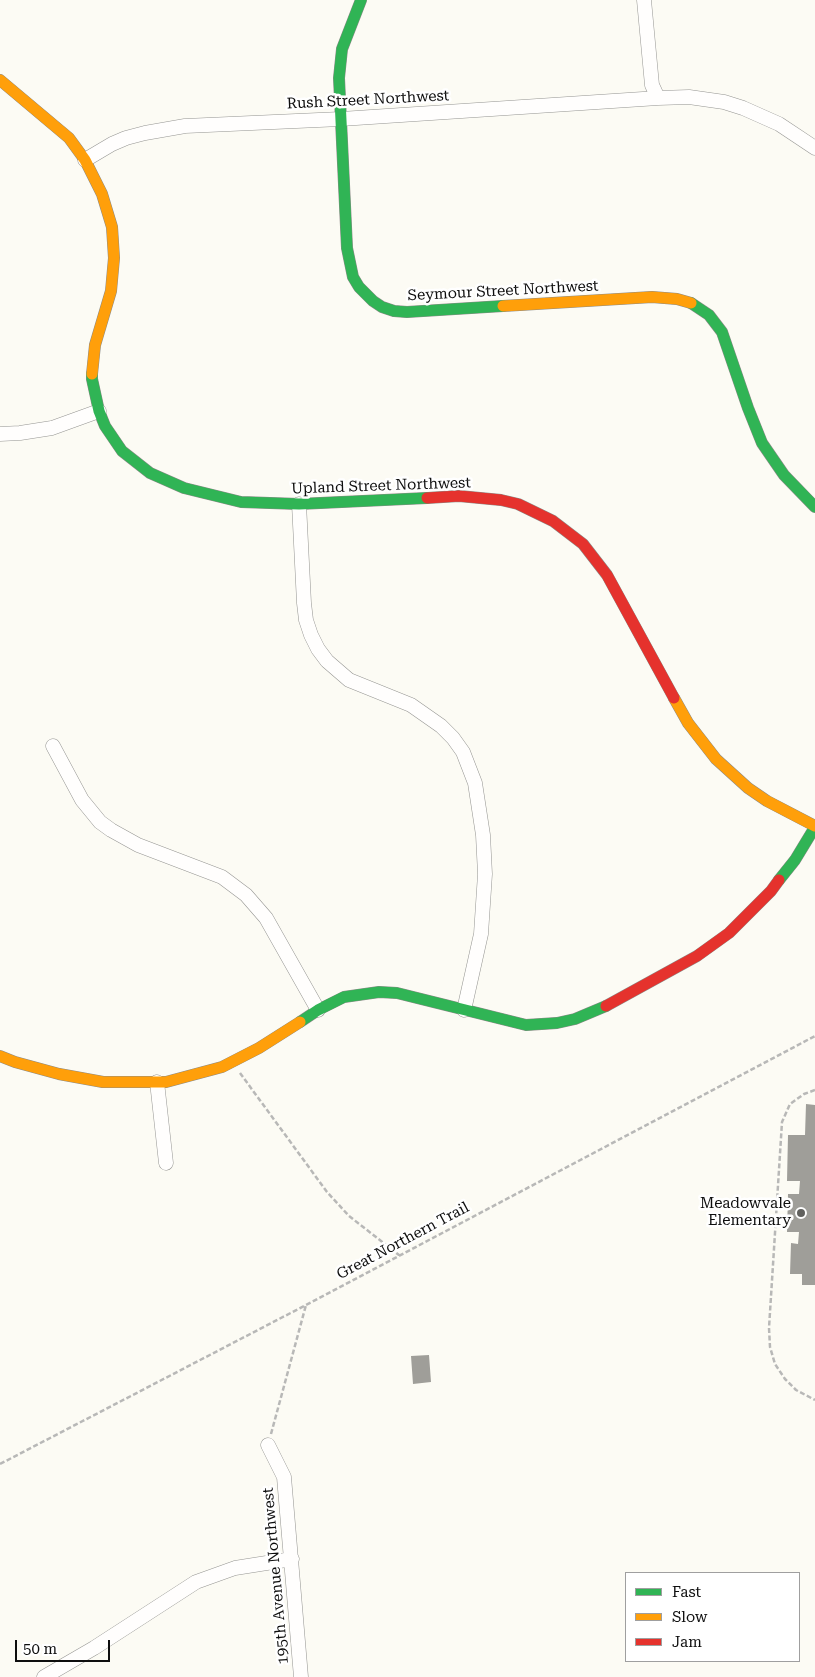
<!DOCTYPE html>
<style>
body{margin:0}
#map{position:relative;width:815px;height:1677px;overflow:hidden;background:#fcfbf4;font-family:"Roboto Serif",serif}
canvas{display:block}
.legend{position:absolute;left:625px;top:1572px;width:175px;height:90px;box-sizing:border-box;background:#fff;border:1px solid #9f9f9f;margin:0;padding:6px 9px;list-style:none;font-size:15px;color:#0e0e0e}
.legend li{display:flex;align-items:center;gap:10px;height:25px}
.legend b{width:25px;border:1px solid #9f9f9f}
.scale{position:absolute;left:15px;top:1640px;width:95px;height:22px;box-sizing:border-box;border:2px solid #0e0e0e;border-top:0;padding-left:6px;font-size:15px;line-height:18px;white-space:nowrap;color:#0e0e0e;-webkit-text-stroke:4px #fff;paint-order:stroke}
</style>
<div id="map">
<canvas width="815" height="1677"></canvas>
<ul class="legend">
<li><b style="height:6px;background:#30b455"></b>Fast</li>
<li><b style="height:6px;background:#ff9f0a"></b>Slow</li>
<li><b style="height:6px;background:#e5322d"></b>Jam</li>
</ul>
<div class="scale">50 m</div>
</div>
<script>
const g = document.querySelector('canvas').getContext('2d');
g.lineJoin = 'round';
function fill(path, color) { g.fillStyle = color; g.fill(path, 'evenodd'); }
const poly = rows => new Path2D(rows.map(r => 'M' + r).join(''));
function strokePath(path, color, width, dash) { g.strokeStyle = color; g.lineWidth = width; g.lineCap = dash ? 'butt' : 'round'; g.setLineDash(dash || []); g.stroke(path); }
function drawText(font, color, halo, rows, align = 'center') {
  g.font = font + ' "Roboto Serif",serif'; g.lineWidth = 5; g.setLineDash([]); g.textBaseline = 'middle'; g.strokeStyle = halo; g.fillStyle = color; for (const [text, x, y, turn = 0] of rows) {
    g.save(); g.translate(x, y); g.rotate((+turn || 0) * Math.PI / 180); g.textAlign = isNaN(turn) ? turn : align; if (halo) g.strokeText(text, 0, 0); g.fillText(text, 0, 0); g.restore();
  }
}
fill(poly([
 [806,1104,815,1105,815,1285,802,1285,802,1274,790,1274,791,1243,798,1244,799,1232,787,1232,788,1194,799,1194,800,1181,787,1181,788,1135,805,1135],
 [429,1355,431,1382,413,1384,411,1356]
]), '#9f9e99');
const street = poly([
 [644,0,652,85,658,98],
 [85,160,112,144,126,138,145,133,185,126,341,119,658,98,689,97,724,102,743,108,779,124,815,148],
 [0,434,20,433,52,428,99,411],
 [299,504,304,603,306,620,311,635,318,649,327,661,349,680,411,705,441,726,453,738,463,752,475,783,483,835,485,874,481,934,464,1010],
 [53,746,82,800,100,822,111,830,138,845,222,877,246,895,266,918,318,1010],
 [157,1082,166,1163],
 [268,1445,284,1477,301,1677],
 [44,1677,94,1648,196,1582,235,1568,292,1559]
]);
const fast = poly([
 [361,0,342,49,339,78,347,248,353,277,359,287,373,301,382,307,394,311,407,312,503,306],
 [691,303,709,315,722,332,748,408,762,443,784,475,815,507],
 [92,374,92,379,99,411,105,426,122,451,150,473,184,488,241,502,299,504,427,498],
 [779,880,795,860,815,827],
 [300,1022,318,1010,344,997,379,992,397,993,526,1025,557,1023,575,1019,606,1006]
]);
const slow = poly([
 [0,80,69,138,85,160,102,194,112,227,114,258,111,291,95,345,92,374],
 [503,306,652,297,677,299,691,303],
 [674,698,688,723,716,759,748,788,767,801,815,826],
 [0,1056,15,1062,59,1074,103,1082,166,1082,222,1067,259,1048,300,1022]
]);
const jam = poly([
 [427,498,459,496,501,500,518,504,553,521,583,544,607,575,674,698],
 [606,1006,697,956,729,933,771,891,779,880]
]);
strokePath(street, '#959592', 15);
strokePath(fast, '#8c8b88', 12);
strokePath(slow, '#8c8b88', 12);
strokePath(jam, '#8c8b88', 12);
strokePath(poly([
 [240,1073,327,1192,349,1216,399,1255],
 [815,1090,804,1094,790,1104,782,1122,769,1328,770,1347,775,1364,785,1379,796,1390,815,1400],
 [271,1434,306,1305],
 [0,1464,306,1305,815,1036]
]), '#b8b8b7', 2.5, [5, 2.5]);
strokePath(street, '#fffefd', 14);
strokePath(fast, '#30b455', 11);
strokePath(slow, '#ff9f0a', 11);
strokePath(jam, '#e5322d', 11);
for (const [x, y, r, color] of [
 [801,1213,5,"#61615e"]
]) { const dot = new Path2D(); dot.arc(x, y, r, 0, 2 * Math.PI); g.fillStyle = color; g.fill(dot); strokePath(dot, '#fff', 2); }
drawText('15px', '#0e0e0e', '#fff', [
 ["Rush Street Northwest",368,100,-3],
 ["Seymour Street Northwest",503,291,-3],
 ["Upland Street Northwest",381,486,-2],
 ["Great Northern Trail",403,1241,-28],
 ["195th Avenue Northwest",276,1576,-95]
]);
drawText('15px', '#0e0e0e', '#fff', [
 ["Meadowvale",791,1204],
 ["Elementary",791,1221]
], 'right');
</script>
